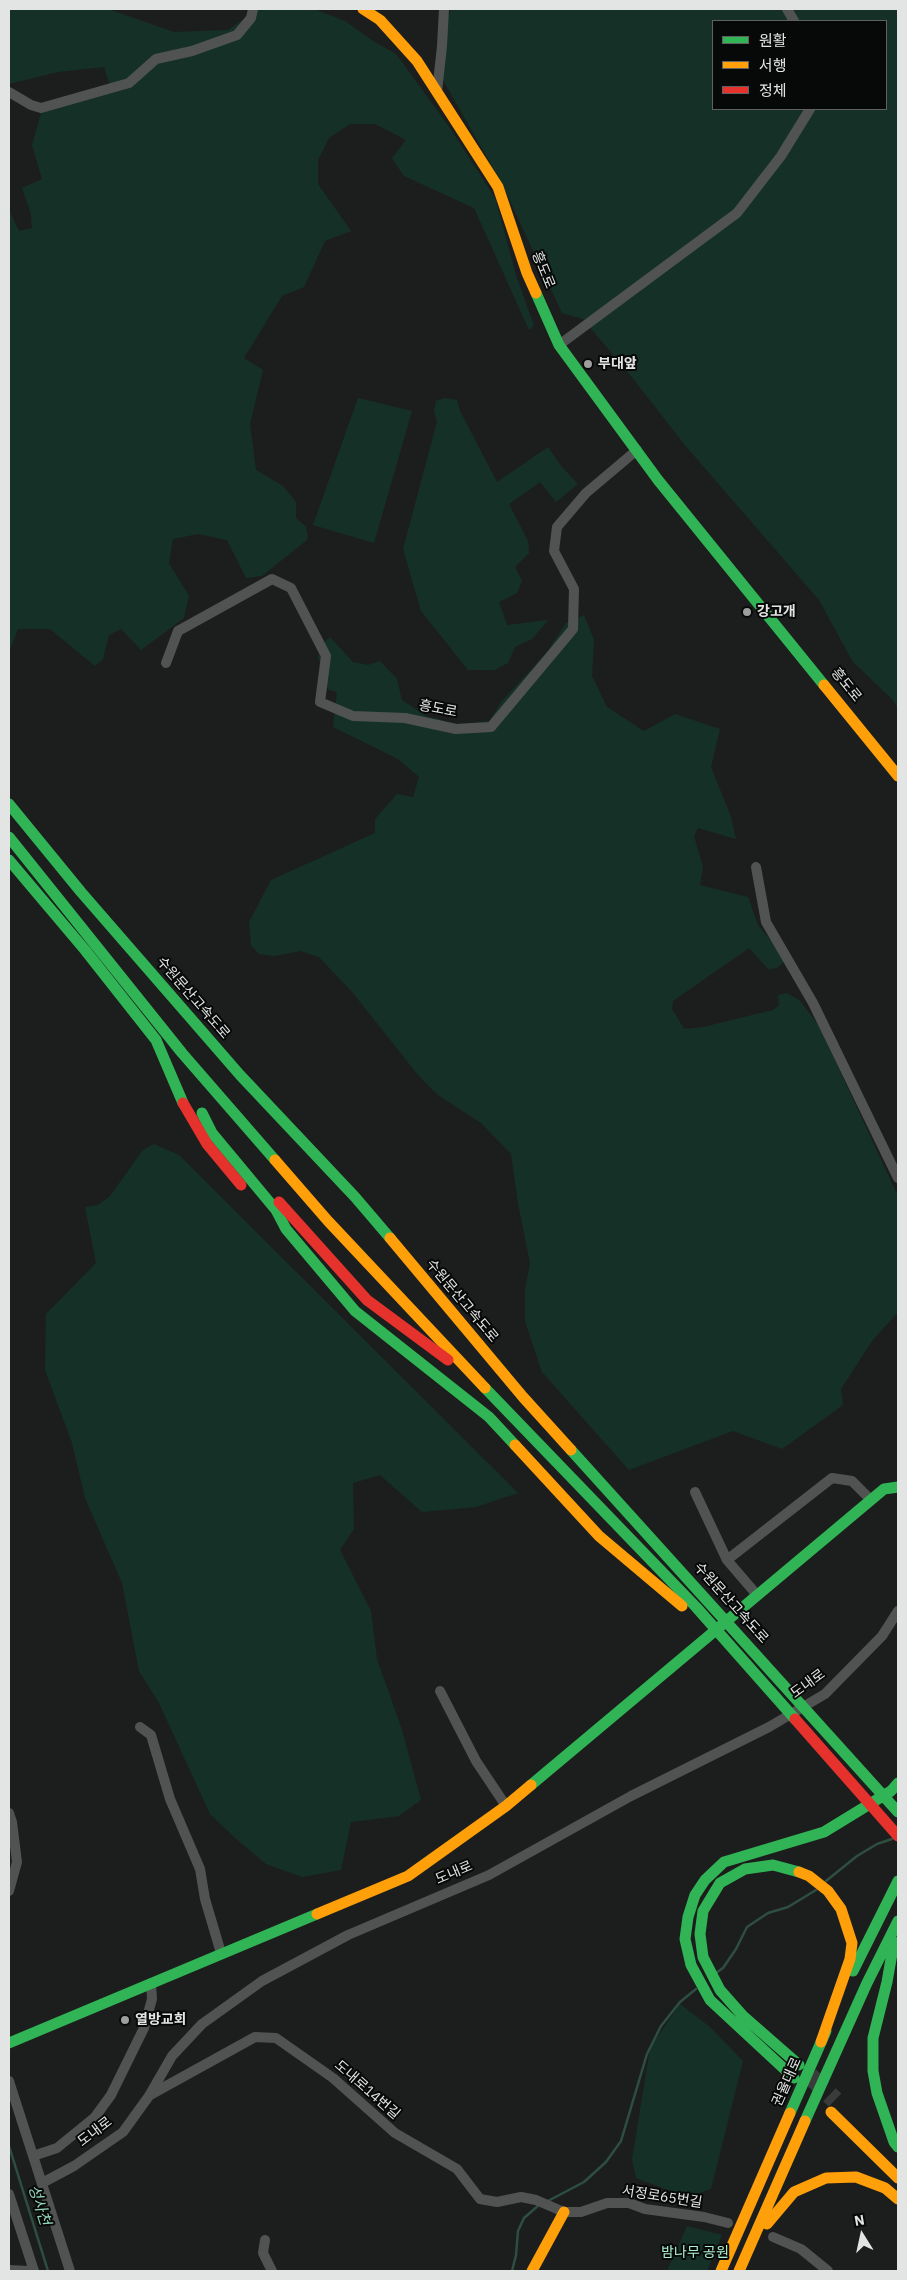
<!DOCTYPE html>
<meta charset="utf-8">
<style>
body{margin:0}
#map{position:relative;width:907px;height:2280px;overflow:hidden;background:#1c1e1d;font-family:"IBM Plex Sans","Noto Sans KR",sans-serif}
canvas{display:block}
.frame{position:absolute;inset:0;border:10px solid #e2e5e3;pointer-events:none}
.legend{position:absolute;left:712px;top:20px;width:175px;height:90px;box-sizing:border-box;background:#070808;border:1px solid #5f6060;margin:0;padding:6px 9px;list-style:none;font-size:15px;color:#e2e5e3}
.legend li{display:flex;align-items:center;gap:10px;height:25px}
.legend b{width:25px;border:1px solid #5f6060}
.north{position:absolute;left:837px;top:2210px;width:50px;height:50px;-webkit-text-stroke:4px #070808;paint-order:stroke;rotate:350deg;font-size:14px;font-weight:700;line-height:20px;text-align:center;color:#e2e5e3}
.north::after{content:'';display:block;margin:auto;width:18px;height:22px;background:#e2e5e3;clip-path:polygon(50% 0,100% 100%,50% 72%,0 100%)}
</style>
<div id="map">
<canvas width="907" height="2280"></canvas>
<div class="frame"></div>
<ul class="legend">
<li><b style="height:6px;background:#30b455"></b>원활</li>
<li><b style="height:6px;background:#ff9f0a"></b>서행</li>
<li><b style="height:6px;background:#e5322d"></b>정체</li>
</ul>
<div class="north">N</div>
</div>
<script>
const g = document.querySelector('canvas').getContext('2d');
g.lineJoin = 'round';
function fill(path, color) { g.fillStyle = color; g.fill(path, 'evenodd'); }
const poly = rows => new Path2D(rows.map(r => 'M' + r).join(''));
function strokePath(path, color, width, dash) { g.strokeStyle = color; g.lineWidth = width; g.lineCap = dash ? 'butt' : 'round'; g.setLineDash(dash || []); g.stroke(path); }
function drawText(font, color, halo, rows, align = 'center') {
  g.font = font + ' "IBM Plex Sans","Noto Sans KR",sans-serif'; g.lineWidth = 4; g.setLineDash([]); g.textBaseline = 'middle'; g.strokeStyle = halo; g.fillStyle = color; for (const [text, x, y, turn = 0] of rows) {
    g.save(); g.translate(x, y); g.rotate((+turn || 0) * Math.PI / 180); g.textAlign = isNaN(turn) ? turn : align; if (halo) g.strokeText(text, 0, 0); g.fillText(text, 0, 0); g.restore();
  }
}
fill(poly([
 [9,9,108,9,174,32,228,30,258,9,314,9,345,21,373,41,396,54,450,128,495,198,516,275,534,326,529,330,474,208,404,176,392,158,406,140,375,124,350,124,329,138,318,160,318,184,351,231,325,241,304,287,282,296,244,358,263,370,250,424,256,470,283,486,296,502,296,518,306,527,308,539,262,576,246,578,227,540,198,534,173,539,169,563,189,596,184,618,141,650,121,629,109,635,103,659,95,666,50,629,18,629,9,653,9,210,19,231,32,228,31,214,22,188,42,179,32,145,41,113,110,86,104,67,58,72,9,84],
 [451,9,898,9,898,709,893,700,853,662,819,600,684,444,631,376,583,319,562,313,501,182,443,80,448,17],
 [713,21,886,21,886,109,713,109],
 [358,398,412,411,374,543,313,525],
 [445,398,457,400,460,411,497,482,548,447,562,467,578,484,556,502,540,482,509,504,507,500,528,541,529,553,515,567,522,581,517,593,499,602,507,625,548,620,532,639,515,647,508,663,494,670,468,670,421,611,403,549,437,422,434,411,436,401],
 [584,615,594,640,592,676,607,707,644,731,675,714,720,729,711,767,731,817,736,839,698,828,694,836,703,867,700,885,748,897,758,925,782,954,784,962,777,968,768,969,749,948,673,1001,672,1009,684,1029,703,1027,773,1010,779,1005,778,995,787,993,799,1000,818,1024,898,1196,898,1312,872,1341,841,1389,843,1405,782,1449,733,1431,629,1470,542,1372,525,1321,525,1290,530,1263,518,1203,511,1154,481,1123,438,1095,418,1075,353,993,319,957,300,951,275,956,259,954,251,945,249,922,271,880,375,833,375,819,397,794,413,797,419,777,398,759,333,727,337,692,329,690,323,683,327,671,318,659,322,644,330,637,353,662,368,665,380,661,397,679,402,700,426,716,457,724,489,721,502,701,547,652,566,623],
 [154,1144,179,1155,518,1493,476,1507,422,1512,380,1475,353,1483,354,1529,340,1550,371,1611,377,1659,402,1730,421,1800,399,1816,351,1822,341,1870,302,1877,266,1864,234,1837,210,1814,159,1703,139,1671,122,1583,85,1498,72,1443,45,1370,46,1314,96,1263,85,1207,98,1205,110,1196,143,1150],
 [680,2004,710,2027,743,2061,711,2189,687,2197,636,2178,632,2160,650,2048],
 [687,2226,722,2235,707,2271,667,2271]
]), '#153127');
strokePath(poly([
 [826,1881,857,1856,877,1844,892,1839],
 [716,1973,723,1968,736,1949,747,1927,768,1913,788,1907,816,1890],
 [9,2146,48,2271],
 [546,2202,584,2182,606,2162,621,2141,647,2054,661,2026,680,2002,696,1989],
 [512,2271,516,2255,518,2231,524,2218,539,2205]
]), '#2e4e41', 2.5);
strokePath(poly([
 [810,2076,835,2100]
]), '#3a3c3b', 18, [18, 9]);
strokePath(poly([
 [787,9,794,21],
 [9,92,31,105,41,108,129,83,156,59,192,51,237,35,251,18,253,9],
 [437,92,442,46,444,9],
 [559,345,737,213,781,156,810,109],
 [166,663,178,631,272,579,291,588,326,656,320,702,353,716,405,718,456,729,491,727,573,629,574,589,554,551,557,527,586,493,637,450],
 [756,867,766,922,813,1003,898,1178],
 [695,1492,727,1560,757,1595],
 [727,1560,832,1478,852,1481,871,1500],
 [440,1691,476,1761,506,1806],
 [140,1727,151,1735,170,1799,200,1869,205,1899,221,1953],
 [9,1813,12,1822,17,1862,9,1891],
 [9,2081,70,2271],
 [150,2095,255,2037,276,2038,333,2078,395,2133,457,2169,480,2199,497,2202,521,2197,536,2200,564,2212,581,2212,607,2203,629,2203,645,2209,704,2217,728,2223],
 [33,2156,57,2148,95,2117,111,2095,144,2028,152,1999,151,1983],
 [42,2183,74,2166,123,2132,149,2096,172,2056,202,2024,262,1981,348,1935,489,1875,631,1796,769,1727,825,1694,882,1636,898,1611],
 [9,2194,34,2271],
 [773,2237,801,2249,828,2271],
 [265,2240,263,2253,272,2271],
 [9,2270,29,2271]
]), '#515352', 10);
strokePath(poly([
 [536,293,559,345,658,480,824,685],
 [9,804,81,892,240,1075,355,1197,390,1238],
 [9,837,182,1053,275,1160],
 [9,860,85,950,156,1040,183,1103],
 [202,1113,212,1133,276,1210,286,1229,355,1311,489,1417,515,1445],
 [485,1388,696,1607,795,1719],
 [571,1450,898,1812],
 [531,1785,884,1489,898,1487],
 [799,1872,773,1865,745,1869,720,1883,703,1911,700,1934,703,1957,720,1990,743,2016,799,2065],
 [894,1942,887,1982,873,2038,873,2071,877,2093,894,2142,898,2147],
 [853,1971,898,1881],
 [9,2043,317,1914],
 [794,2078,710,2000,691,1965,685,1939,688,1917,695,1895,705,1880,724,1862,824,1832,891,1791,898,1783],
 [790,2113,826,2031],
 [805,2121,867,1983,898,1921]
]), '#30b455', 11);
strokePath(poly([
 [363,9,380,20,417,61,498,187,527,273,536,293],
 [824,685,898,776],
 [275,1160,328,1221,485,1388],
 [390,1238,523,1397,571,1450],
 [515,1445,599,1536,682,1606],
 [799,1872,809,1876,828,1891,841,1909,852,1943,850,1959,821,2042],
 [317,1914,408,1876,506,1806,531,1785],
 [831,2112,898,2178],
 [767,2224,794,2192,826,2178,856,2177,885,2188,898,2199],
 [532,2271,564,2212],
 [721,2271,790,2113],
 [739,2271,805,2121]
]), '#ff9f0a', 11);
strokePath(poly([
 [183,1103,207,1144,241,1185],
 [279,1202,367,1300,448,1360],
 [795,1719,898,1836]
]), '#e5322d', 11);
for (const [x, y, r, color] of [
 [588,364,5,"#9d9f9e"],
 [747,612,5,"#9d9f9e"],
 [125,2020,5,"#9d9f9e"]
]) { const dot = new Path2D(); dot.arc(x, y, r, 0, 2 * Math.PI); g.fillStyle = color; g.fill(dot); strokePath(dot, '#070808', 2); }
drawText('14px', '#e2e5e3', '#070808', [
 ["흥도로",543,270,68],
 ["흥도로",846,685,51],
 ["흥도로",438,709,11],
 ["수원문산고속도로",193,998,49],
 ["수원문산고속도로",462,1301,50],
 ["수원문산고속도로",731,1603,48],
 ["도내로",808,1684,-36],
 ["도내로",454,1873,-23],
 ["권율대로",787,2082,-66],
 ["도내로14번길",367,2090,41],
 ["도내로",95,2132,-37],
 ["서정로65번길",662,2197,9]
]);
drawText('bold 14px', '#e2e5e3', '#070808', [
 ["부대앞",598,364],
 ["강고개",757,612],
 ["열방교회",135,2020]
], 'left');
drawText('14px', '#abedd1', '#070808', [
 ["밤나무 공원",695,2253]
]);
drawText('italic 15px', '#95d7bb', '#070808', [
 ["성사천",39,2205,72]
]);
</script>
